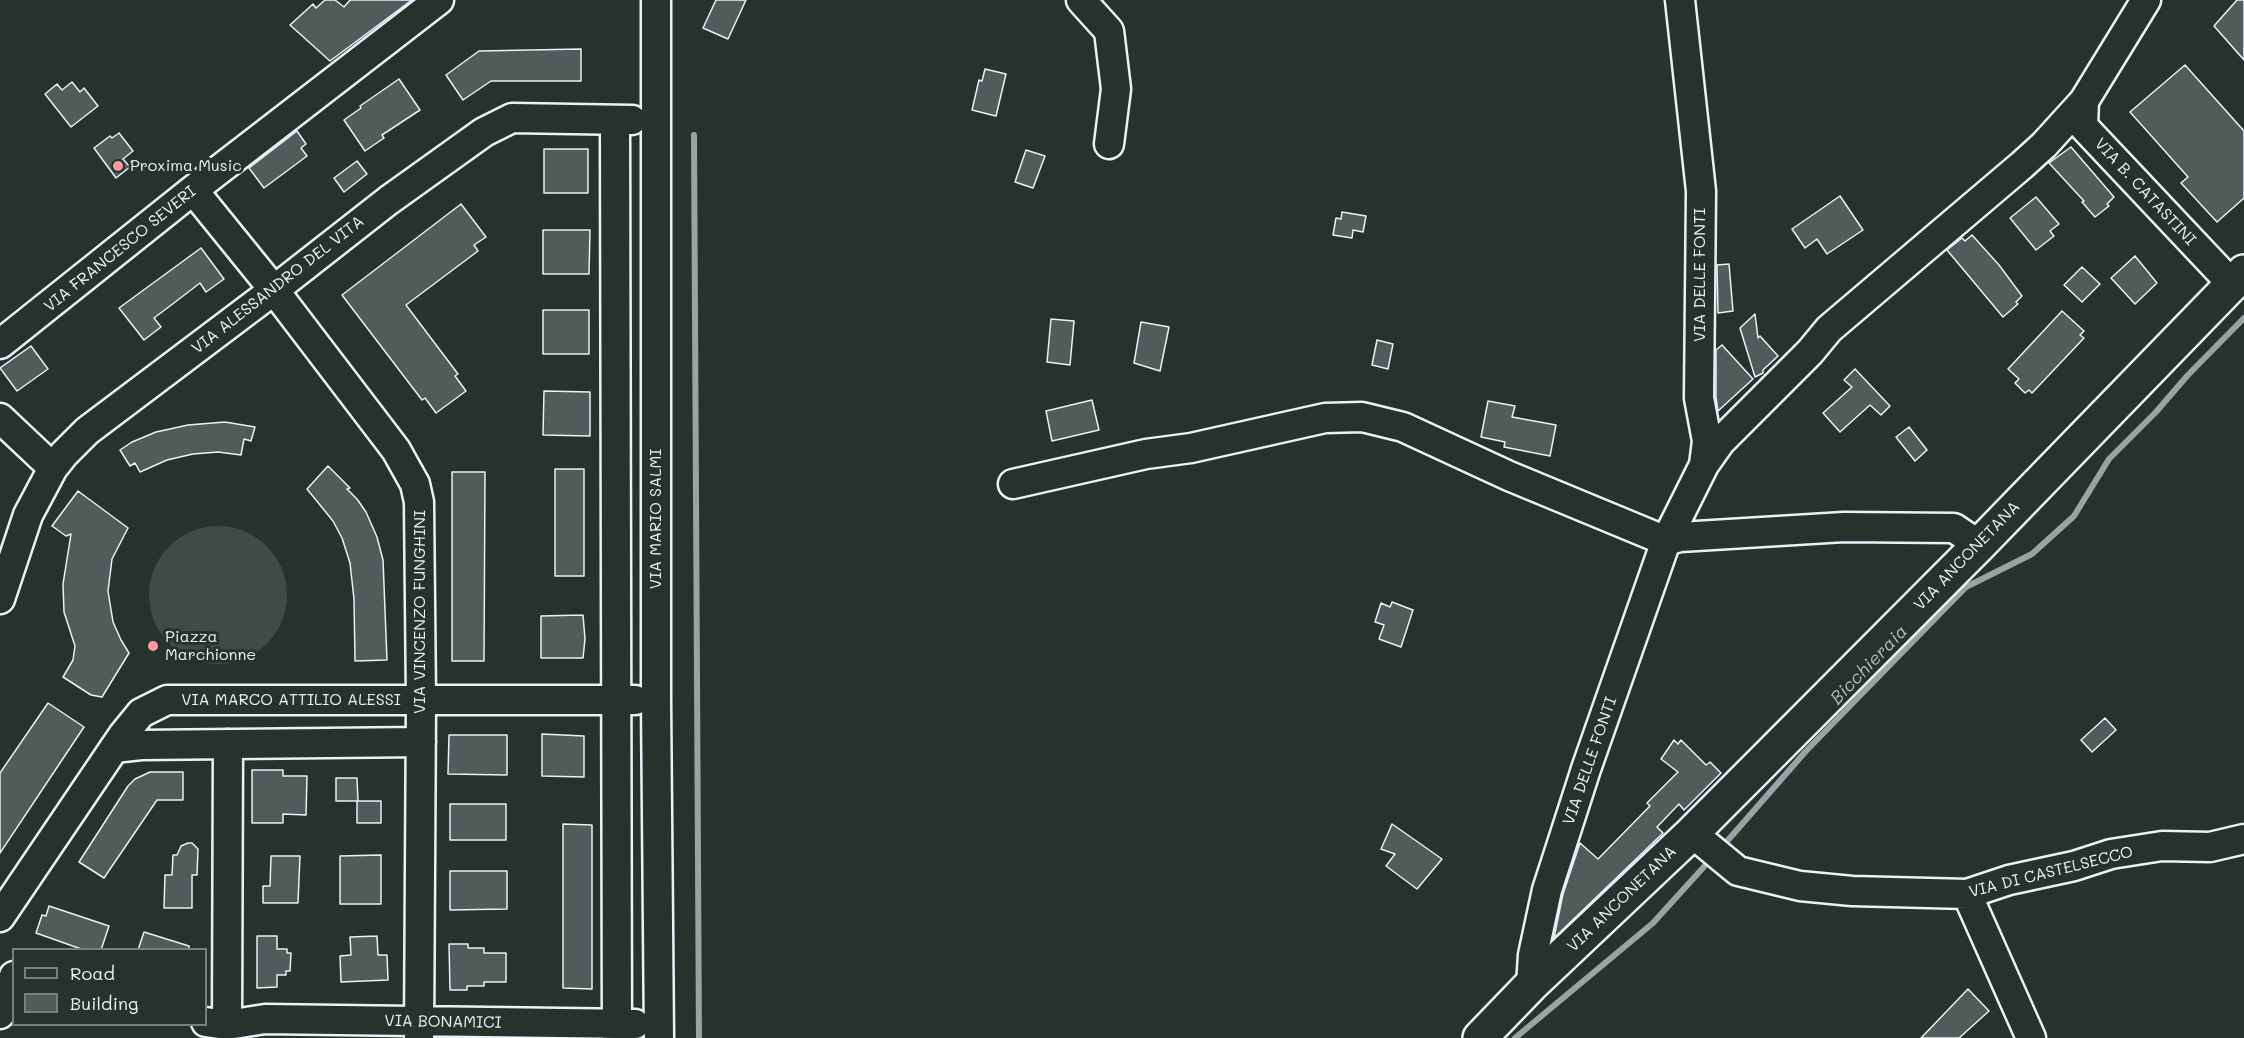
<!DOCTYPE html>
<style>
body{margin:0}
#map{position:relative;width:2244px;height:1038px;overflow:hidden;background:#26332d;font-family:Mali,sans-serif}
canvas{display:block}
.legend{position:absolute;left:12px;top:948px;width:195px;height:78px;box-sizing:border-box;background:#26332d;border:2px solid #747f7e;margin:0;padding:8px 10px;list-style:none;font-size:18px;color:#e8f1f8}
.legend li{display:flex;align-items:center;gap:12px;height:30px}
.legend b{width:30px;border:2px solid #747f7e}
</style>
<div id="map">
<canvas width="2244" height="1038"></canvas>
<ul class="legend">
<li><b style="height:8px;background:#26332d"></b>Road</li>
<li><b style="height:16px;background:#505c59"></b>Building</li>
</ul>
</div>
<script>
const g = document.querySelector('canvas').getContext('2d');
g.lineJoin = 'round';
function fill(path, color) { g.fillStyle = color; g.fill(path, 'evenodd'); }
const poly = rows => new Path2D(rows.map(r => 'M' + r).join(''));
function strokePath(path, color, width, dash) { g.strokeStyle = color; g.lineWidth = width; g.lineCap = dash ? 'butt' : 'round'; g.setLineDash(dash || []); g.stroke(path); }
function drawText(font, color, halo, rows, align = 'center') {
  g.font = font + ' Mali,sans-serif'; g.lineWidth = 6; g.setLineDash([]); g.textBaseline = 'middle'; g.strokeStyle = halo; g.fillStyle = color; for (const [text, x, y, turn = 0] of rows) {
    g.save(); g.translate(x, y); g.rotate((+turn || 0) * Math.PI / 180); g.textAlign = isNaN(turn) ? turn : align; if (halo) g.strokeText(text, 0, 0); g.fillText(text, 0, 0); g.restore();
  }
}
fill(poly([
 '149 595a69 69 0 1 1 138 0a69 69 0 1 1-138 0Z'
]), '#3e4b47');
strokePath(poly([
 [694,135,699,1038],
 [1722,847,1806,751,1966,587,2032,554,2074,516,2109,459,2156,412,2187,376,2244,318],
 [1515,1038,1653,923,1711,859]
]), '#98a3a5', 6);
const building = poly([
 [325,0,335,0,344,7,350,0,412,0,330,61,290,25,313,4,316,8,325,0],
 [716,0,746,0,728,39,703,28,716,0],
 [2237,0,2244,0,2244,60,2214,26,2237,0],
 [581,49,581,81,491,81,463,100,446,75,479,51,581,49],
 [2185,65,2244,131,2244,198,2217,222,2181,183,2188,177,2130,112,2185,65],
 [985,69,1006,74,996,116,972,110,979,80,982,81,985,69],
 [399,79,420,110,382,135,384,138,365,151,344,120,361,108,360,106,399,79],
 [72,82,80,92,84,88,98,106,71,127,45,94,57,84,62,90,72,82],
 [297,131,306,144,301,148,307,156,264,188,249,168,297,131],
 [119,133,133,151,123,159,130,167,116,178,94,148,110,136,112,138,119,133],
 [2071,147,2114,197,2107,204,2109,206,2095,217,2082,202,2084,201,2049,163,2071,147],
 [544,149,588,149,588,193,544,193,544,149],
 [1026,150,1045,156,1033,188,1015,182,1026,150],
 [357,161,367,174,344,192,334,178,357,161],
 [1840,196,1863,230,1827,254,1817,239,1805,248,1792,229,1840,196],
 [2036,197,2059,224,2050,231,2054,236,2036,250,2010,218,2036,197],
 [461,204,486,237,474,245,478,251,406,305,458,374,455,376,466,391,436,413,425,398,422,400,342,295,461,204],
 [1342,212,1366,216,1363,232,1353,230,1352,238,1333,235,1336,218,1341,219,1342,212],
 [543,230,590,230,589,274,543,274,543,230],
 [1972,235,1999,265,2022,296,2016,302,2018,304,2003,317,1947,250,1962,238,1965,241,1972,235],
 [201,248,224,279,206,292,200,283,170,306,154,318,161,327,144,340,119,308,201,248],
 [2135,256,2157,283,2135,304,2111,278,2135,256],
 [1729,264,1733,311,1718,313,1717,265,1729,264],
 [2082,267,2100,284,2082,302,2064,285,2082,267],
 [543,310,589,310,589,354,543,354,543,310],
 [2062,311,2084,331,2080,335,2084,338,2032,393,2029,390,2025,393,2015,383,2019,379,2008,369,2062,311],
 [1755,314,1758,338,1760,336,1778,356,1763,370,1763,373,1755,377,1740,328,1755,314],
 [1051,319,1074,321,1070,365,1047,362,1051,319],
 [1141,322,1169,327,1160,371,1134,363,1141,322],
 [1377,340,1393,344,1388,369,1372,365,1377,340],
 [1722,345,1753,379,1718,411,1716,397,1716,350,1722,345],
 [31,346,48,369,17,391,0,368,31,346],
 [1855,369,1890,406,1881,415,1870,405,1840,432,1823,413,1852,387,1844,380,1855,369],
 [544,391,590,392,590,436,543,435,544,391],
 [1092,400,1099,430,1052,441,1046,411,1092,400],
 [1488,401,1515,406,1512,417,1556,425,1550,456,1504,447,1505,442,1481,437,1488,401],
 [225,422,255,427,251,441,244,439,241,455,218,452,193,454,167,460,140,472,135,463,130,466,120,450,132,442,156,432,188,425,225,422],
 [1909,427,1927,450,1915,461,1896,437,1909,427],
 [328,466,350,488,347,489,357,499,366,512,377,537,383,560,387,660,355,661,354,599,350,563,342,538,333,521,307,489,328,466],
 [555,469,584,469,584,576,555,576,555,469],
 [452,472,485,472,484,661,452,661,452,472],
 [78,491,128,528,112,559,108,591,113,622,121,640,129,653,102,697,91,695,63,677,73,660,75,646,64,612,63,584,71,534,66,536,52,526,78,491],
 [1392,602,1413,610,1401,647,1379,639,1384,625,1375,622,1381,603,1390,607,1392,602],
 [583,615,585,639,583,658,541,658,541,616,583,615],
 [48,703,84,727,0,853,0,773,48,703],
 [2105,718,2116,730,2092,752,2081,740,2105,718],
 [542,734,584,736,584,777,542,776,542,734],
 [449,735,507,735,507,775,448,774,449,735],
 [1674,740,1678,744,1681,740,1706,765,1710,762,1721,773,1684,810,1679,804,1657,827,1663,833,1554,938,1563,894,1580,843,1598,859,1650,806,1647,803,1678,772,1661,759,1674,740],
 [252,770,283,770,283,776,307,776,306,815,283,814,283,823,252,823,252,770],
 [150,772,183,772,183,800,157,800,104,878,79,862,128,786,135,779,150,772],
 [336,778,357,778,358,801,381,801,381,823,357,823,357,801,336,801,336,778],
 [450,804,506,804,506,840,450,840,450,804],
 [563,824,592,825,592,989,563,988,563,824],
 [1392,824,1442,859,1417,889,1386,866,1395,854,1381,849,1392,824],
 [188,843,192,843,198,849,197,875,192,875,192,908,164,908,165,875,172,875,173,855,177,855,181,846,188,843],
 [381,855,381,904,340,904,340,856,381,855],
 [271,856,300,856,298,903,263,903,263,886,270,886,271,856],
 [450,871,507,871,507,909,450,910,450,871],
 [49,906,109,926,101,950,84,950,36,933,42,915,46,916,49,906],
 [144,932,189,946,189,950,138,950,144,932],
 [257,936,277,936,277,949,287,949,287,953,291,953,290,971,286,971,286,975,277,975,277,987,257,988,257,936],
 [377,936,378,955,387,955,388,980,341,982,340,956,351,955,350,937,377,936],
 [449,944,468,944,468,948,484,948,484,953,506,953,506,982,484,982,484,986,467,986,467,990,450,990,449,944],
 [1968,989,1989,1011,1959,1038,1921,1038,1968,989]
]);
fill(building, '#505c59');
strokePath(building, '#e8f1f8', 1.5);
const minor = poly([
 [656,0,656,700,659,1038],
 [1081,0,1109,31,1116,89,1109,144],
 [2146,0,2084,101,2083,126,2231,283],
 [615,120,617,1038],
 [193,190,274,290,396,450,415,484,419,502,421,701,419,1038],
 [0,344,193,190,439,0],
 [0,418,53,468],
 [1704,465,1721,441,1810,352,1829,329,2022,165,2044,145,2084,101],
 [1013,484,1146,454,1191,448,1325,418,1362,417,1403,427,1509,476,1666,541,1680,537,1844,527,1954,528,1979,545],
 [0,599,28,515,53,468,64,454,87,431,274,290,389,200,484,132,512,118,632,120],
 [114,748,141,745,421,742],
 [1692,833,1738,871,1800,886,1852,891,1967,894,2009,880,2074,866,2111,854,2162,846,2210,847,2244,839],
 [1967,894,2031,1038],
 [0,917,123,735,141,713,167,700,635,700],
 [1531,985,1533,955,1547,890,1586,769,1666,541,1704,465,1707,441,1699,398,1701,191,1680,0],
 [0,1014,14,976],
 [206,1022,227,1025,265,1019,635,1024],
 [227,1025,228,744]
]);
const major = poly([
 [1480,1038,1531,985,1692,833,1979,545,2244,272]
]);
strokePath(minor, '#e8f1f8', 33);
strokePath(major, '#e8f1f8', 38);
strokePath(minor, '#26332d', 28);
strokePath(major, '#26332d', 33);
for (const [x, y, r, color] of [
 [118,166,6,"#ff9aa2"],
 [153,646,6,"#ff9aa2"]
]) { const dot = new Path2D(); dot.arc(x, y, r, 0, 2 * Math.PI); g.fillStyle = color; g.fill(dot); strokePath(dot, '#26332d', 2); }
drawText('16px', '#e8f1f8', '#26332d', [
 ["Proxima Music",130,166],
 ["Piazza",165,637],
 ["Marchionne",165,655]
], 'left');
drawText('16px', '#e8f1f8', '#26332d', [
 ["VIA B. CATASTINI",2145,192,47],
 ["VIA FRANCESCO SEVERI",120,249,-39],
 ["VIA DELLE FONTI",1700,275,-90],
 ["VIA ALESSANDRO DEL VITA",278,285,-38],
 ["VIA MARIO SALMI",656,519,-90],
 ["VIA ANCONETANA",1967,556,-46],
 ["VIA VINCENZO FUNGHINI",420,612,-90],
 ["VIA MARCO ATTILIO ALESSI",291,700],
 ["VIA DELLE FONTI",1590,761,-71],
 ["VIA DI CASTELSECCO",2051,872,-14],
 ["VIA ANCONETANA",1622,899,-44],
 ["VIA BONAMICI",443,1022,1]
]);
drawText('italic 18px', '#b3bdc0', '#26332d', [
 ["Bicchieraia",1869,665,-46]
]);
</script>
